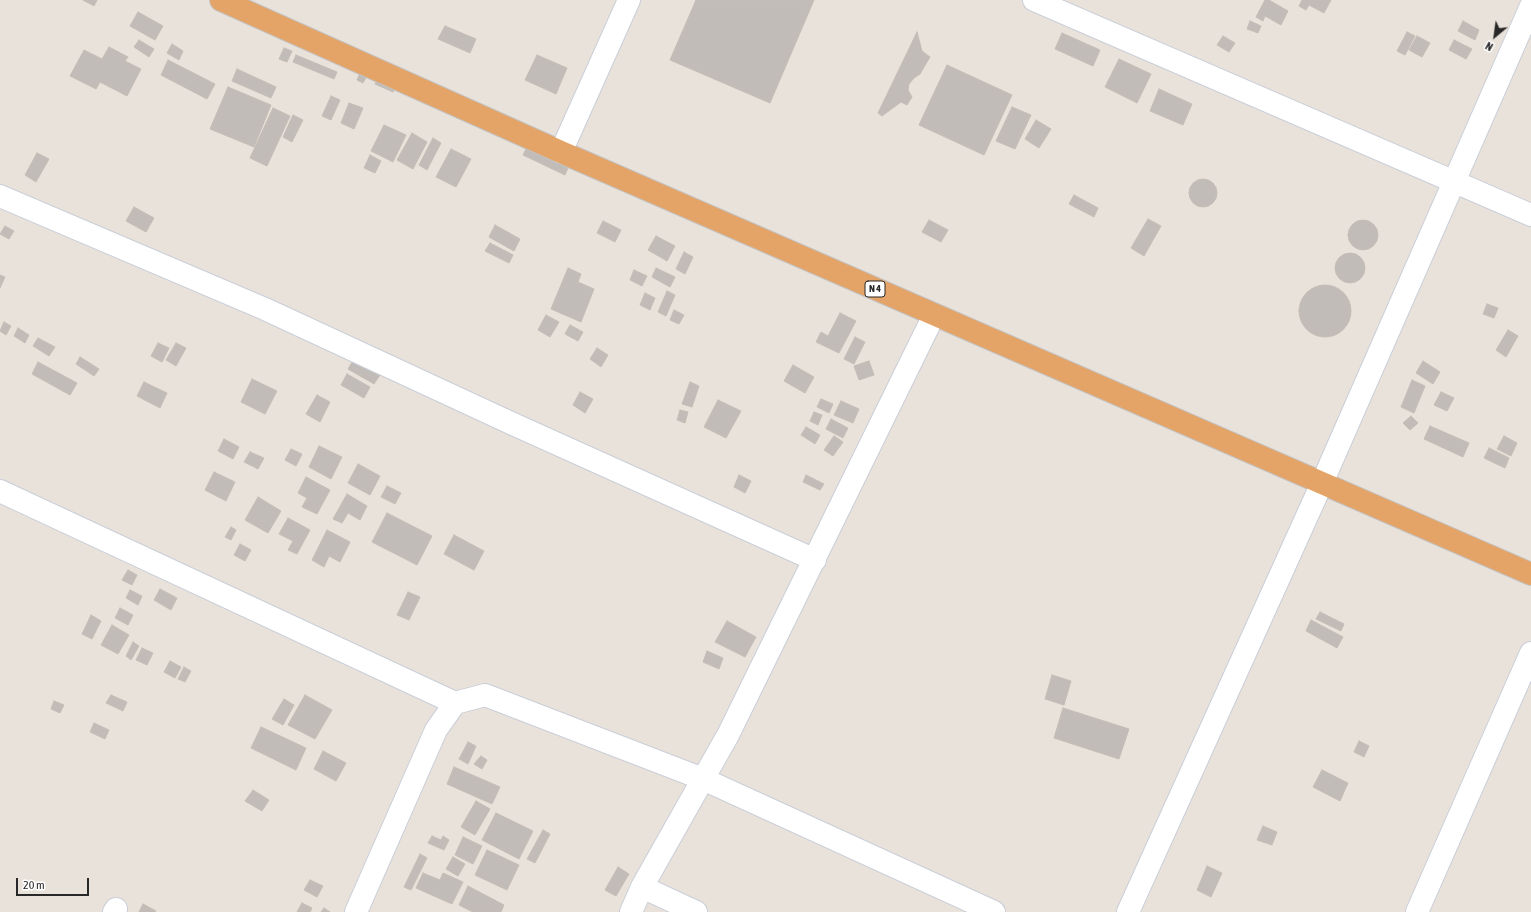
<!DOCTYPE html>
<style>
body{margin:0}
#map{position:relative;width:1531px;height:912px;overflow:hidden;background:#e9e2db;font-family:"Asap Condensed",sans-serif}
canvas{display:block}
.north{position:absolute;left:1475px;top:16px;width:40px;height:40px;-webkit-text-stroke:3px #fff;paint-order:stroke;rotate:209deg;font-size:11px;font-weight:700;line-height:16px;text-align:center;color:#282828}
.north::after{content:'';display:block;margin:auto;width:14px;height:18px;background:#282828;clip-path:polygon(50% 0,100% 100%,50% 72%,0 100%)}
.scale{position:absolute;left:16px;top:878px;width:73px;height:18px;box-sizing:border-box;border:2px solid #282828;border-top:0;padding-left:5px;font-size:12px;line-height:14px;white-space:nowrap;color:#282828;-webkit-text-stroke:3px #fff;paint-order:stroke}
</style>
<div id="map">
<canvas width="1531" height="912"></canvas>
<div class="north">N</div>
<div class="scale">20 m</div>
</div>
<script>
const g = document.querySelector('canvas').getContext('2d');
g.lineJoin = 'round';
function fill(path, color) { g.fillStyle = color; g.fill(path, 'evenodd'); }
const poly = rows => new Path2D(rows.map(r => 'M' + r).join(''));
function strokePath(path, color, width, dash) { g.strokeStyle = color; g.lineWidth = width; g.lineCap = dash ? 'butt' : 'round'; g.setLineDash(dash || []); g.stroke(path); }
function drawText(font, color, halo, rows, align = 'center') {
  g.font = font + ' "Asap Condensed",sans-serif'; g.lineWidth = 3; g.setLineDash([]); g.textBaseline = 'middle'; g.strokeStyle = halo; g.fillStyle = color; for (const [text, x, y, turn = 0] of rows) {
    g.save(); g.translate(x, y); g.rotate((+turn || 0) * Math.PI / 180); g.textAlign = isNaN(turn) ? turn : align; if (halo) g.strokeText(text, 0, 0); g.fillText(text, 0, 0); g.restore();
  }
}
const building = poly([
 [83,0,97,0,94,6,83,0],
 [696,0,814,0,770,103,670,60,696,0],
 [1265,0,1269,0,1288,11,1281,25,1265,16,1263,21,1256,17,1265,0],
 [1302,0,1331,0,1324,13,1309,5,1306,10,1299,6,1302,0],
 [138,12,163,26,155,40,130,26,138,12],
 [1250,21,1261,26,1258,33,1247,29,1250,21],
 [1463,21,1479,30,1475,40,1458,31,1463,21],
 [445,26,476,39,470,53,438,39,445,26],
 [917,32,922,51,930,57,920,74,914,78,909,84,908,90,912,97,907,105,901,102,882,116,878,113,917,32],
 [1407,32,1415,36,1405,55,1397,51,1407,32],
 [1062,33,1100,50,1093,66,1055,49,1062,33],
 [1223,36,1235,43,1229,52,1217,45,1223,36],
 [1417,36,1430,43,1422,57,1409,50,1417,36],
 [139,40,154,49,149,57,134,47,139,40],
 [1454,40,1472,49,1466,59,1449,50,1454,40],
 [172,44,183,51,179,60,167,53,172,44],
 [109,47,128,57,125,61,141,69,127,96,100,82,96,89,70,76,84,50,102,59,109,47],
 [284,48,292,51,287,62,279,59,284,48],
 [296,55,337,72,334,79,293,62,296,55],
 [537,55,567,68,556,94,525,80,537,55],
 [1119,59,1151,74,1137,103,1105,87,1119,59],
 [168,60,215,84,207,99,161,75,168,60],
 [947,65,1012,95,984,155,919,125,947,65],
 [237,69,276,87,271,98,232,81,237,69],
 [361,71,368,74,363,83,357,80,361,71],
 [378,79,395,87,393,92,375,84,378,79],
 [228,87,271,105,254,147,210,129,228,87],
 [1159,89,1192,104,1183,125,1150,111,1159,89],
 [331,96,340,100,331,120,322,116,331,96],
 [349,103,363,108,354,129,341,123,349,103],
 [1012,107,1031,115,1015,149,996,141,1012,107],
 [273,108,290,116,267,166,250,158,273,108],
 [293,115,303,120,292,142,283,137,293,115],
 [1036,120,1051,129,1039,148,1025,139,1036,120],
 [384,125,406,135,393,162,371,151,384,125],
 [412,133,427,142,413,169,397,160,412,133],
 [433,138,441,143,427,170,419,165,433,138],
 [528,145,569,165,565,175,523,155,528,145],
 [451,149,471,159,456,187,436,177,451,149],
 [37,153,49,159,36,182,25,175,37,153],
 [370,155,381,161,375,173,364,168,370,155],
 '1189 193a14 14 0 1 1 28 0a14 14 0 1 1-28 0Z',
 [1074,195,1098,208,1094,217,1069,204,1074,195],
 [134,207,154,218,146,232,126,221,134,207],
 [1148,219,1161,226,1144,256,1131,248,1148,219],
 [929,220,948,230,941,242,922,232,929,220],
 '1348 235a15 15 0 1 1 30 0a15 15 0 1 1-30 0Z',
 [603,221,621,230,615,242,597,233,603,221],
 [495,225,520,239,514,251,489,237,495,225],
 [5,226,14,231,9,239,0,234,5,226],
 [656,236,675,246,667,261,648,250,656,236],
 [490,243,513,255,509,263,485,251,490,243],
 [684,252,693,257,685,274,676,269,684,252],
 '1335 268a15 15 0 1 1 30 0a15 15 0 1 1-30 0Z',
 [568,268,581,274,578,282,594,289,581,322,551,309,568,268],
 [656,268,675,277,670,287,652,277,656,268],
 [634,270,647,276,642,286,630,280,634,270],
 [0,275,5,277,0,288,0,275],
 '1299 311a26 26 0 1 1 52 0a26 26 0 1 1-52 0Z',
 [667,291,675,295,666,316,658,312,667,291],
 [645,293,655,298,650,310,640,305,645,293],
 [1487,304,1498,308,1494,318,1483,314,1487,304],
 [674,310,684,315,679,324,670,320,674,310],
 [840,313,856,321,839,353,816,342,821,332,828,336,840,313],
 [546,315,559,322,550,337,538,330,546,315],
 [4,322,11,326,6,335,0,331,4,322],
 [570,325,583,332,578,341,565,334,570,325],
 [18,328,29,335,25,343,14,336,18,328],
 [1508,330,1518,336,1506,357,1496,350,1508,330],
 [855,337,865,342,854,364,844,359,855,337],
 [38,338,55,347,49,356,33,346,38,338],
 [158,343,169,348,162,362,151,356,158,343],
 [176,343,186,348,176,366,166,360,176,343],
 [597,348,608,355,601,367,590,359,597,348],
 [80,357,99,369,94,376,76,364,80,357],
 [354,359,380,375,374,384,348,369,354,359],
 [869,361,874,375,859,380,854,366,869,361],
 [1423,361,1440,372,1433,384,1416,373,1423,361],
 [38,362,77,383,70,395,32,374,38,362],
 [793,365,814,377,805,393,784,381,793,365],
 [347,374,370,387,364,398,341,385,347,374],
 [252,379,277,391,265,414,241,402,252,379],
 [1412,380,1425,386,1414,413,1401,407,1412,380],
 [144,382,167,393,160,408,137,396,144,382],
 [690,382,699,386,692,407,682,404,690,382],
 [580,392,593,399,585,413,573,405,580,392],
 [1441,392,1454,398,1447,411,1434,405,1441,392],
 [317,395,330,402,320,422,306,414,317,395],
 [821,399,833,404,829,413,817,407,821,399],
 [718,400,741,411,726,438,704,427,718,400],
 [841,401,859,409,853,423,834,415,841,401],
 [680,410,688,412,685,423,677,420,680,410],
 [814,412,822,415,818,425,810,421,814,412],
 [1411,416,1418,423,1410,430,1403,423,1411,416],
 [831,419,848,428,843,438,826,429,831,419],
 [1430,426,1469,443,1463,457,1424,439,1430,426],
 [806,427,820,435,815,444,801,435,806,427],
 [834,436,843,442,833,456,824,450,834,436],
 [1504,436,1517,443,1511,456,1497,449,1504,436],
 [224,439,239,447,233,459,218,451,224,439],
 [319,446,342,457,331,479,309,467,319,446],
 [1489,448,1509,458,1505,468,1484,458,1489,448],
 [291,449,302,454,296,466,285,460,291,449],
 [250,452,264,458,258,469,244,462,250,452],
 [358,464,380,476,370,495,348,483,358,464],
 [214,472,235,482,226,501,205,490,214,472],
 [739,475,751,481,745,493,734,487,739,475],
 [806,475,824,484,820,490,803,482,806,475],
 [306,477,330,490,317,514,302,507,307,498,298,493,306,477],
 [387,486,401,493,395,504,381,497,387,486],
 [347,494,367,506,360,520,348,513,342,523,333,519,347,494],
 [258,497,281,511,268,533,245,520,258,497],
 [387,513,432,536,417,565,372,542,387,513],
 [288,518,310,530,297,554,288,550,293,541,279,534,288,518],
 [231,527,236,530,231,540,225,537,231,527],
 [327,530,350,542,340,562,329,556,324,567,312,560,327,530],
 [454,535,484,551,474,570,444,554,454,535],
 [240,544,251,550,245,561,234,555,240,544],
 [128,570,137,575,132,585,122,580,128,570],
 [160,589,177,598,171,610,154,600,160,589],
 [130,590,142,596,138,605,126,598,130,590],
 [408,592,420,597,409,620,397,615,408,592],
 [120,608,133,615,128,625,115,618,120,608],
 [1320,612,1344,624,1341,631,1316,619,1320,612],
 [91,615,101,621,92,639,82,634,91,615],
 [1311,620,1343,637,1337,648,1306,631,1311,620],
 [727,621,756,637,745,657,715,642,727,621],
 [112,625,129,635,118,654,101,645,112,625],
 [133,642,139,646,131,660,126,656,133,642],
 [142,648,153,653,147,665,136,660,142,648],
 [707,651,723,658,719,669,703,662,707,651],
 [170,661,181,667,175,678,164,672,170,661],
 [184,667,191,671,185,682,178,679,184,667],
 [1052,675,1071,681,1064,705,1045,699,1052,675],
 [111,695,127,702,123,711,106,703,111,695],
 [305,695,332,710,315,739,288,725,305,695],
 [284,699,294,705,283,725,272,719,284,699],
 [54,701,64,705,60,713,51,709,54,701],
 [1063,708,1129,729,1119,759,1054,738,1063,708],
 [94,723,109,730,105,739,90,732,94,723],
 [261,727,306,748,296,770,251,748,261,727],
 [1359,741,1369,746,1364,757,1354,752,1359,741],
 [468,742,476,746,468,764,459,759,468,742],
 [323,751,346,763,336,781,314,769,323,751],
 [481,756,487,760,482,769,474,764,481,756],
 [454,767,500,787,492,804,447,784,454,767],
 [1322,770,1348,783,1340,801,1313,787,1322,770],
 [253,790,269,800,262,811,245,801,253,790],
 [476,801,490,809,475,835,461,827,476,801],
 [496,813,533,831,519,859,482,840,496,813],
 [1263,826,1277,832,1272,845,1257,840,1263,826],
 [543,830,550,834,535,863,527,859,543,830],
 [432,836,441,840,443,836,449,840,444,850,428,843,432,836],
 [463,837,482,846,473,864,455,855,463,837],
 [487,850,519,865,507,890,475,875,487,850],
 [420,854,427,858,411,890,404,887,420,854],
 [453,857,465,864,458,876,446,869,453,857],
 [1207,866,1222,873,1211,897,1197,890,1207,866],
 [618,867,629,874,616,896,605,890,618,867],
 [423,873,440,880,443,873,463,882,452,904,416,888,423,873],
 [310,880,323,886,317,897,304,890,310,880],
 [468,886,504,905,501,912,473,912,459,905,468,886],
 [302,903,312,908,310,912,297,912,302,903],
 [143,904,156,911,155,912,139,912,143,904],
 [324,908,330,912,321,912,324,908]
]);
fill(building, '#c1bcb8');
strokePath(building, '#c4bdb5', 1);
const minor = poly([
 [1034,0,1531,215],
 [561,152,629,0],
 [0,196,265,309,513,424,815,560],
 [0,491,455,703],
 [642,887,696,912],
 [114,912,116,909],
 [356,912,436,730,455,703,485,695,703,779,728,735,934,315],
 [631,912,642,887,703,779,994,912],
 [1128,912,1322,483,1531,6],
 [1417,912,1531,653]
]);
const trunk = poly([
 [221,0,561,152,1531,574]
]);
strokePath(minor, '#caced8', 24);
strokePath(trunk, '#c3c3c3', 24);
strokePath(minor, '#fff', 22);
strokePath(trunk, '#e5a467', 22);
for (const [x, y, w] of [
 [875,289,20]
]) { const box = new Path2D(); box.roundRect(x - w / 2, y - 8, w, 16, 3); g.fillStyle = '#fff'; g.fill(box); strokePath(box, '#282828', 1); }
drawText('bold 10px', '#282828', null, [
 ["N 4",875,289]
]);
</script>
